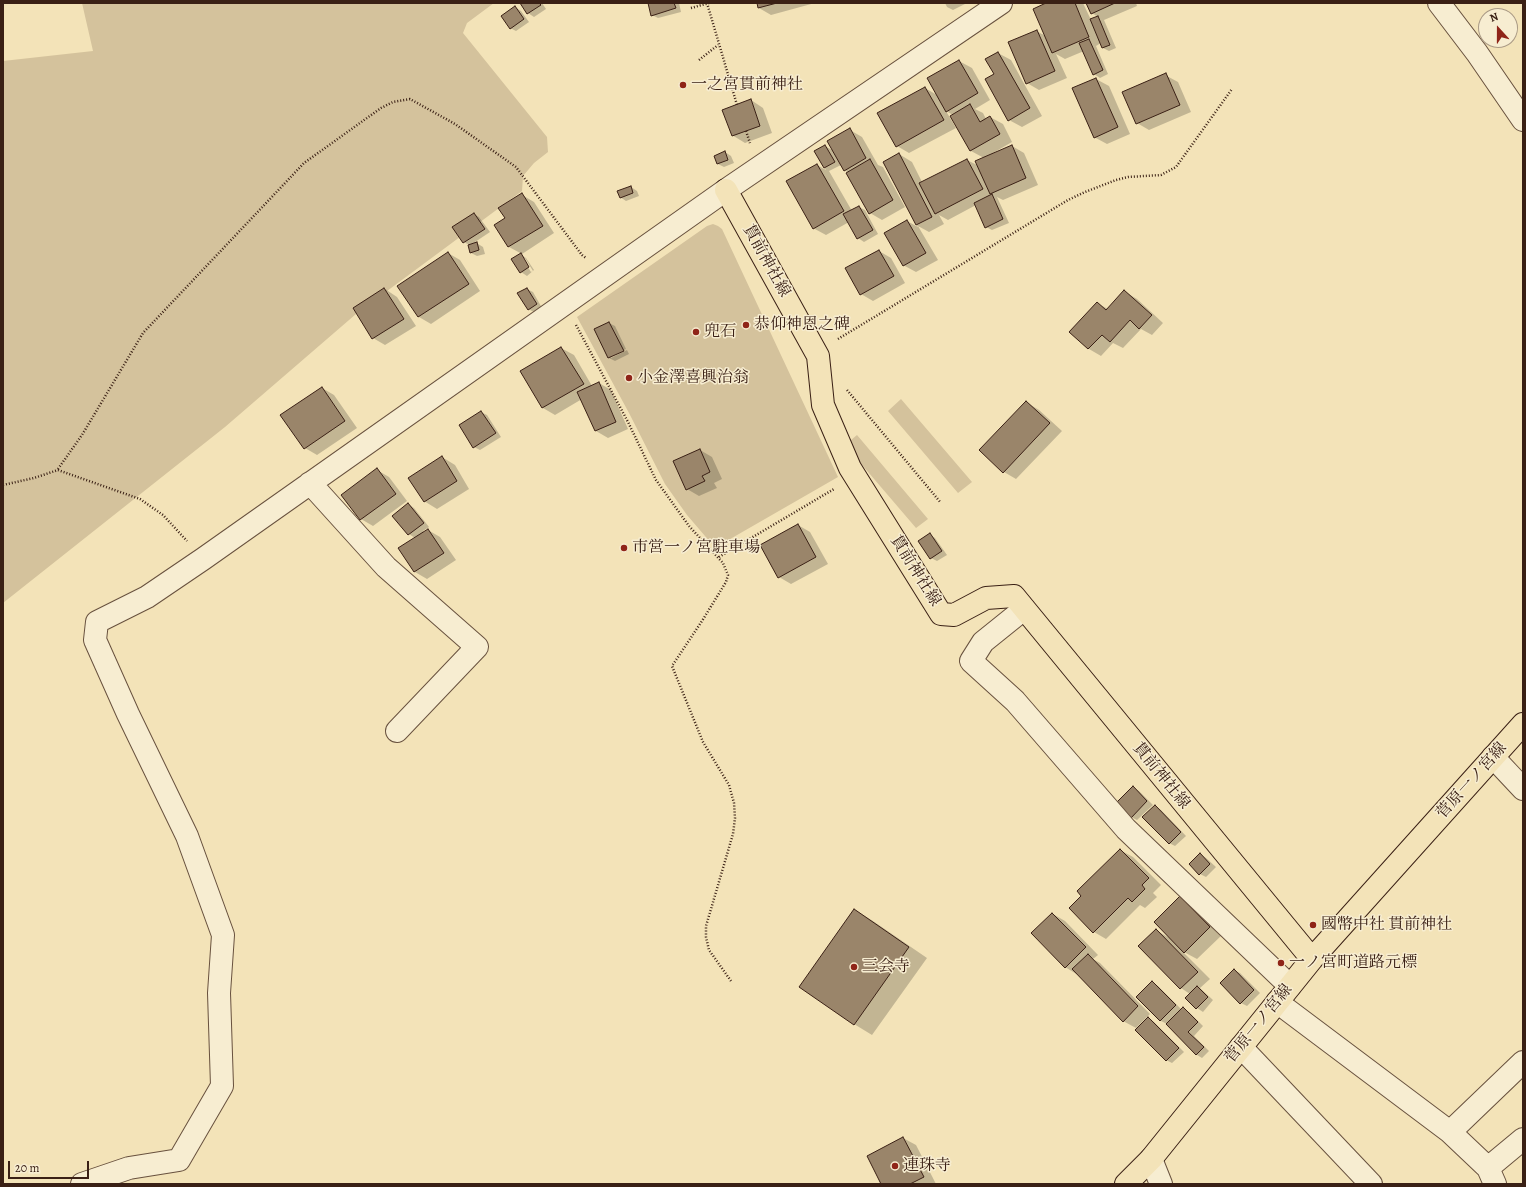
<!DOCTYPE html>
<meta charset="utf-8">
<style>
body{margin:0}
#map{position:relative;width:1526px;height:1187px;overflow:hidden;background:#f3e3b8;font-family:Alegreya,serif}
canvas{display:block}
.frame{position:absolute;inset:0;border:4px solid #3a2015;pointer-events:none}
.north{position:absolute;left:1478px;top:8px;width:40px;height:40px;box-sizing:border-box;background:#f7edd1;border:1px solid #ab9b86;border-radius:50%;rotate:339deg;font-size:11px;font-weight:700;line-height:16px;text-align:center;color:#3a2015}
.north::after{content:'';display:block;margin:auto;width:14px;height:18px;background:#8f2418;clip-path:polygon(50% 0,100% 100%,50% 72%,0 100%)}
.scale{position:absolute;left:8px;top:1161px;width:81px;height:18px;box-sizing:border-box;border:2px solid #3a2015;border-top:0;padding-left:5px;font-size:12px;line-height:14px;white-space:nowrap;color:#3a2015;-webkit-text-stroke:3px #f7edd1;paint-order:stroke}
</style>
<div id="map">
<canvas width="1526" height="1187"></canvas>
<div class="frame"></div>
<div class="north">N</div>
<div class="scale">20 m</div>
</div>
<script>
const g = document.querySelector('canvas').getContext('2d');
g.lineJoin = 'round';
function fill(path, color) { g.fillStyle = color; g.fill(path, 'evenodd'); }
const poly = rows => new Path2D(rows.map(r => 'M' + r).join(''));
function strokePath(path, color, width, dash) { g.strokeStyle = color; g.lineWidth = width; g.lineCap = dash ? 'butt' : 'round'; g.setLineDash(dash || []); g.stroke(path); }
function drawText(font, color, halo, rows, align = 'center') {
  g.font = font + ' Alegreya,"Noto Serif JP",serif'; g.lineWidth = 3; g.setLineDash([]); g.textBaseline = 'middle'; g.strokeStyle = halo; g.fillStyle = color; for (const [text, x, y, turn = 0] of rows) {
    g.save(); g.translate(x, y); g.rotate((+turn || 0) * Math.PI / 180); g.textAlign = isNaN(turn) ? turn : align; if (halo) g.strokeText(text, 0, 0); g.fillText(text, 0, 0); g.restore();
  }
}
fill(poly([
 [82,3,494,3,467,23,463,33,547,137,548,152,534,163,523,176,522,191,356,314,225,427,3,603,3,61,93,51],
 [713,224,718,226,722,229,838,477,718,546,711,543,687,515,665,484,629,413,577,317,707,226],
 [901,399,972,482,958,493,888,411],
 [857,435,928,519,916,528,845,445]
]), '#d4c29c');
fill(poly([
 [521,3,542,3,546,9,534,17,528,13],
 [649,3,679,3,681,12,658,18,652,15],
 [758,3,815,3,771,15,759,8],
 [945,3,967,3,953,10,947,7],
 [1049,3,1083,3,1091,20,1098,17,1092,13,1087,3,1136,3,1137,6,1104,20,1116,48,1109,51,1103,48,1101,43,1096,46,1108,74,1100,78,1094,74,1084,51,1065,59,1056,54,1067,78,1039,90,1027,83,1036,31,1046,36],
 [515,7,521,11,529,22,516,31,510,28],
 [998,53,1011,60,1042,116,1022,127,1009,120,995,74],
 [959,61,972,68,990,100,975,109,983,113,986,119,990,117,1003,124,1012,142,993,153,993,154,1012,146,1024,153,1038,185,1003,200,997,197,1009,223,992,230,986,227,976,205,948,220,939,215,944,224,929,232,918,226,938,260,916,272,903,265,907,221,918,227,884,162,899,154,912,162,922,182,967,160,979,166,984,158,971,151,952,116,953,115,946,111,956,128,909,153,897,146,925,88,937,95],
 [1165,75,1178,82,1191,112,1149,130,1137,123],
 [1096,79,1109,86,1130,134,1107,144,1094,137],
 [751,100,763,108,772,133,745,143,732,135],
 [850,130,862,137,878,165,883,167,905,207,882,220,870,213,849,173,844,170,841,165,829,171,852,211,859,207,865,210,878,234,864,242,858,238,849,222,826,235,813,228,817,165,826,170,815,151,825,146,834,151],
 [725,152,731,156,734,163,724,167,718,164,715,156],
 [631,187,637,191,639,196,626,201,620,197],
 [522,195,534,202,554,233,522,254,509,247,496,225,506,219],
 [474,214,479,217,490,232,475,242,483,247,485,254,477,256,471,253,469,245,464,242],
 [879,251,891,258,905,283,873,301,861,294],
 [448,253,460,260,480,291,431,324,419,317,398,286],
 [521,255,526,258,534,270,527,276,521,272],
 [522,258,525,258,533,271,531,272],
 [385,289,397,297,416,326,385,345,373,338],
 [527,289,533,292,542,308,534,312,528,309],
 [1124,291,1137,299,1163,323,1152,335,1141,329,1123,348,1113,343,1101,356,1089,349,1070,332,1097,303,1108,309],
 [609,323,615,326,626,349,611,356,611,358,627,350,629,354,615,361,609,358,595,329],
 [561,348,574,355,592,386,599,383,611,390,628,429,608,438,596,431,582,399,555,415,543,408,521,371],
 [322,388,334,395,357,428,317,455,305,448],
 [1026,402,1039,410,1062,431,1016,479,1004,472],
 [481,412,487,415,501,437,480,450,474,447],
 [700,450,712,457,722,479,714,483,717,488,699,496,687,489],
 [442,457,455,465,469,489,437,509,424,501],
 [377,470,389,477,407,501,373,526,361,519,343,495],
 [408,504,414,508,429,527,423,531,424,533,428,530,440,537,456,560,427,579,415,572,399,548,415,538,409,534],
 [798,525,810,532,828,564,791,584,779,577],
 [930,535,935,538,947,555,937,561,931,558],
 [1133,787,1139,791,1153,805,1137,820,1131,817],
 [1155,806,1161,810,1186,836,1175,846,1169,843],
 [1120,850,1133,857,1161,885,1153,893,1157,897,1145,908,1140,905,1106,939,1094,932,1083,896],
 [1200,854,1206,858,1216,867,1206,877,1200,874],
 [1180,898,1192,905,1222,935,1197,959,1182,951,1210,979,1200,988,1213,1000,1203,1012,1197,1008,1187,998,1190,994,1181,988,1156,930,1171,939],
 [855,910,873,921,927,958,872,1035,854,1024],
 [1053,914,1065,921,1098,955,1093,959,1100,963,1150,1014,1136,1028,1123,1021,1078,975,1065,967],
 [1234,970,1240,973,1260,993,1247,1006,1241,1003],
 [1152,982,1158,986,1182,1010,1183,1009,1189,1012,1203,1026,1194,1036,1209,1051,1202,1058,1197,1055,1167,1024,1161,1021,1137,997],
 [1149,1018,1154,1022,1184,1052,1172,1063,1166,1060],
 [903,1138,916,1145,936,1184,882,1184]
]), '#0003');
const building = poly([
 [520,3,539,3,541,5,527,14,520,3],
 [648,3,674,3,676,8,651,16,648,3],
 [757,3,777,3,758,8,757,3],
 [1046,3,1075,3,1089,37,1052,53,1033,9,1046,3],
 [1086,3,1115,3,1091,14,1086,3],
 [515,6,524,19,510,29,501,16,515,6],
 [1098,16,1110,45,1102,48,1090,19,1098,16],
 [1037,30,1055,71,1026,84,1008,42,1037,30],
 [1089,39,1103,70,1093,75,1079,43,1089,39],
 [998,52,1030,108,1008,121,985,79,994,74,985,59,998,52],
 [959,60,978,93,946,112,927,78,959,60],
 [1166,73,1180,105,1136,124,1122,92,1166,73],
 [1096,78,1118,127,1094,138,1072,88,1096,78],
 [925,87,944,120,896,147,877,113,925,87],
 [751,99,760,126,732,136,722,110,751,99],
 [970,104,980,122,990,116,1000,134,970,151,950,116,970,104],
 [850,128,866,158,844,171,827,141,850,128],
 [825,145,835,162,824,168,814,151,825,145],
 [1012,145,1026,178,990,194,975,161,1012,145],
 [725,151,728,160,717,164,714,156,725,151],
 [899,153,932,217,916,225,883,162,899,153],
 [870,159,893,200,869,214,846,173,870,159],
 [967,159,983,189,935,214,919,183,967,159],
 [817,164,844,211,813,229,786,181,817,164],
 [631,186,633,193,620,198,617,191,631,186],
 [522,193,543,226,508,247,494,225,505,218,498,208,522,193],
 [992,194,1003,219,985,228,974,203,992,194],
 [859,206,873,230,857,239,843,214,859,206],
 [474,213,485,229,463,243,452,227,474,213],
 [907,220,926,253,903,266,884,233,907,220],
 [477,242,479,250,470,253,468,245,477,242],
 [879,250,894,276,860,295,845,268,879,250],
 [448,252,469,284,418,317,397,286,448,252],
 [521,253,529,267,520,273,511,259,521,253],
 [384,288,404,319,372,339,353,308,384,288],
 [527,288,537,304,528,310,517,293,527,288],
 [1124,290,1152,315,1139,329,1130,320,1110,342,1102,335,1088,349,1069,332,1097,302,1106,310,1124,290],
 [609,322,624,351,608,358,594,329,609,322],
 [561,347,584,384,542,408,520,371,561,347],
 [599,382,616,422,595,431,577,392,599,382],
 [322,387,345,421,304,449,280,415,322,387],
 [1026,401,1050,423,1003,473,979,450,1026,401],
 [481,411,496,433,473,448,459,425,481,411],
 [700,449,710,472,702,476,705,481,686,490,673,461,700,449],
 [442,456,457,481,424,502,408,478,442,456],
 [377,468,396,494,360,520,341,495,377,468],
 [408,503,424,523,408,535,392,516,408,503],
 [798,524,816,557,778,578,760,545,798,524],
 [428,529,444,553,414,572,398,548,428,529],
 [930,533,942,551,930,559,918,541,930,533],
 [1133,786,1147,801,1131,818,1116,803,1133,786],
 [1155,805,1181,832,1169,844,1142,817,1155,805],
 [1120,849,1149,878,1142,885,1145,889,1132,902,1128,898,1093,933,1069,908,1081,896,1077,891,1120,849],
 [1200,853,1210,864,1199,875,1189,864,1200,853],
 [1180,896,1210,927,1184,953,1154,922,1180,896],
 [854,909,909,947,854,1025,799,987,854,909],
 [1052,913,1086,947,1065,968,1031,933,1052,913],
 [1156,929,1198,972,1180,989,1138,946,1156,929],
 [1088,954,1138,1006,1123,1022,1072,969,1088,954],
 [1234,969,1254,990,1240,1004,1220,983,1234,969],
 [1152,981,1176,1005,1160,1021,1136,997,1152,981],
 [1197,986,1208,997,1196,1009,1185,998,1197,986],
 [1183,1007,1198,1022,1188,1032,1204,1047,1196,1055,1166,1024,1183,1007],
 [1148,1017,1179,1048,1166,1061,1135,1030,1148,1017],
 [903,1137,924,1177,910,1184,881,1184,867,1156,903,1137]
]);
fill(building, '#9a856a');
strokePath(building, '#3a2015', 1);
const minor = poly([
 [1439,3,1477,53,1523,120],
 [310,483,386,567,477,647,397,731],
 [1024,609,983,642,971,661,1015,701,1126,829,1290,986],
 [1493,757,1523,789],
 [1277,1002,1450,1132,1523,1062],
 [1241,1047,1371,1184],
 [1450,1132,1488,1168],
 [1151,1159,1161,1184],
 [82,1184,129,1168,179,1160,222,1086,219,993,223,935,187,836,128,714,95,640,97,622,147,597,203,559,726,190,1001,3],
 [1495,1184,1488,1168,1523,1139]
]);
const major = poly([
 [726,190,818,356,823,405,850,468,941,614,954,615,986,598,1014,596,1312,959],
 [1126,1184,1151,1159,1312,959,1523,724]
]);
strokePath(minor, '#68513e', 24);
strokePath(major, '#3a2015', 24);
strokePath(poly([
 [707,3,737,105],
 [691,8,709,3],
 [699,60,718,45],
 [746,131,750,143],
 [576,325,628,422,656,480,689,526,723,563,728,575,726,582,702,621,672,666,703,742,729,785,734,803,735,818,733,834,706,926,706,937,709,950,731,981],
 [763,325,770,322],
 [838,339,1068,200,1085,192,1116,180,1128,177,1161,175,1176,167,1232,89],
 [847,390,941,503],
 [58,469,82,435,143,333,304,163,381,108,393,102,410,99,455,124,516,167,582,255,586,258],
 [3,485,34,478,58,470,140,499,163,515,187,541],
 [719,557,834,489]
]), '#3a2015', 2.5, [1, 2]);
strokePath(minor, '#f7edd1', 22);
strokePath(major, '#f3e3b8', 22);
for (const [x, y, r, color] of [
 [683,85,4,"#8f2418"],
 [746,325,4,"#8f2418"],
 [696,332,4,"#8f2418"],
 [629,378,4,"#8f2418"],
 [624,548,4,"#8f2418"],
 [1313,925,4,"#8f2418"],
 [1281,963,4,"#8f2418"],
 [854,967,4,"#8f2418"],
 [895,1166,4,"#8f2418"]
]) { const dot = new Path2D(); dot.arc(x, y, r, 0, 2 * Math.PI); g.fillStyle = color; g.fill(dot); strokePath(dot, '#f7edd1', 1.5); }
drawText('16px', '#3a2015', '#f7edd1', [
 ["一之宮貫前神社",691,85],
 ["恭仰神恩之碑",754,325],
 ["兜石",704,332],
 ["小金澤喜興治翁",637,378],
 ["市営一ノ宮駐車場",632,548],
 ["國幣中社 貫前神社",1321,925],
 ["一ノ宮町道路元標",1289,963],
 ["三会寺",862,967],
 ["連珠寺",903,1166]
], 'left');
drawText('16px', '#3a2015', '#f7edd1', [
 ["貫前神社線",766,261,61],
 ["貫前神社線",915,571,58],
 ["貫前神社線",1161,776,51],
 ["菅原一ノ宮線",1472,781,-48],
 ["菅原一ノ宮線",1259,1024,-51]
]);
</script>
